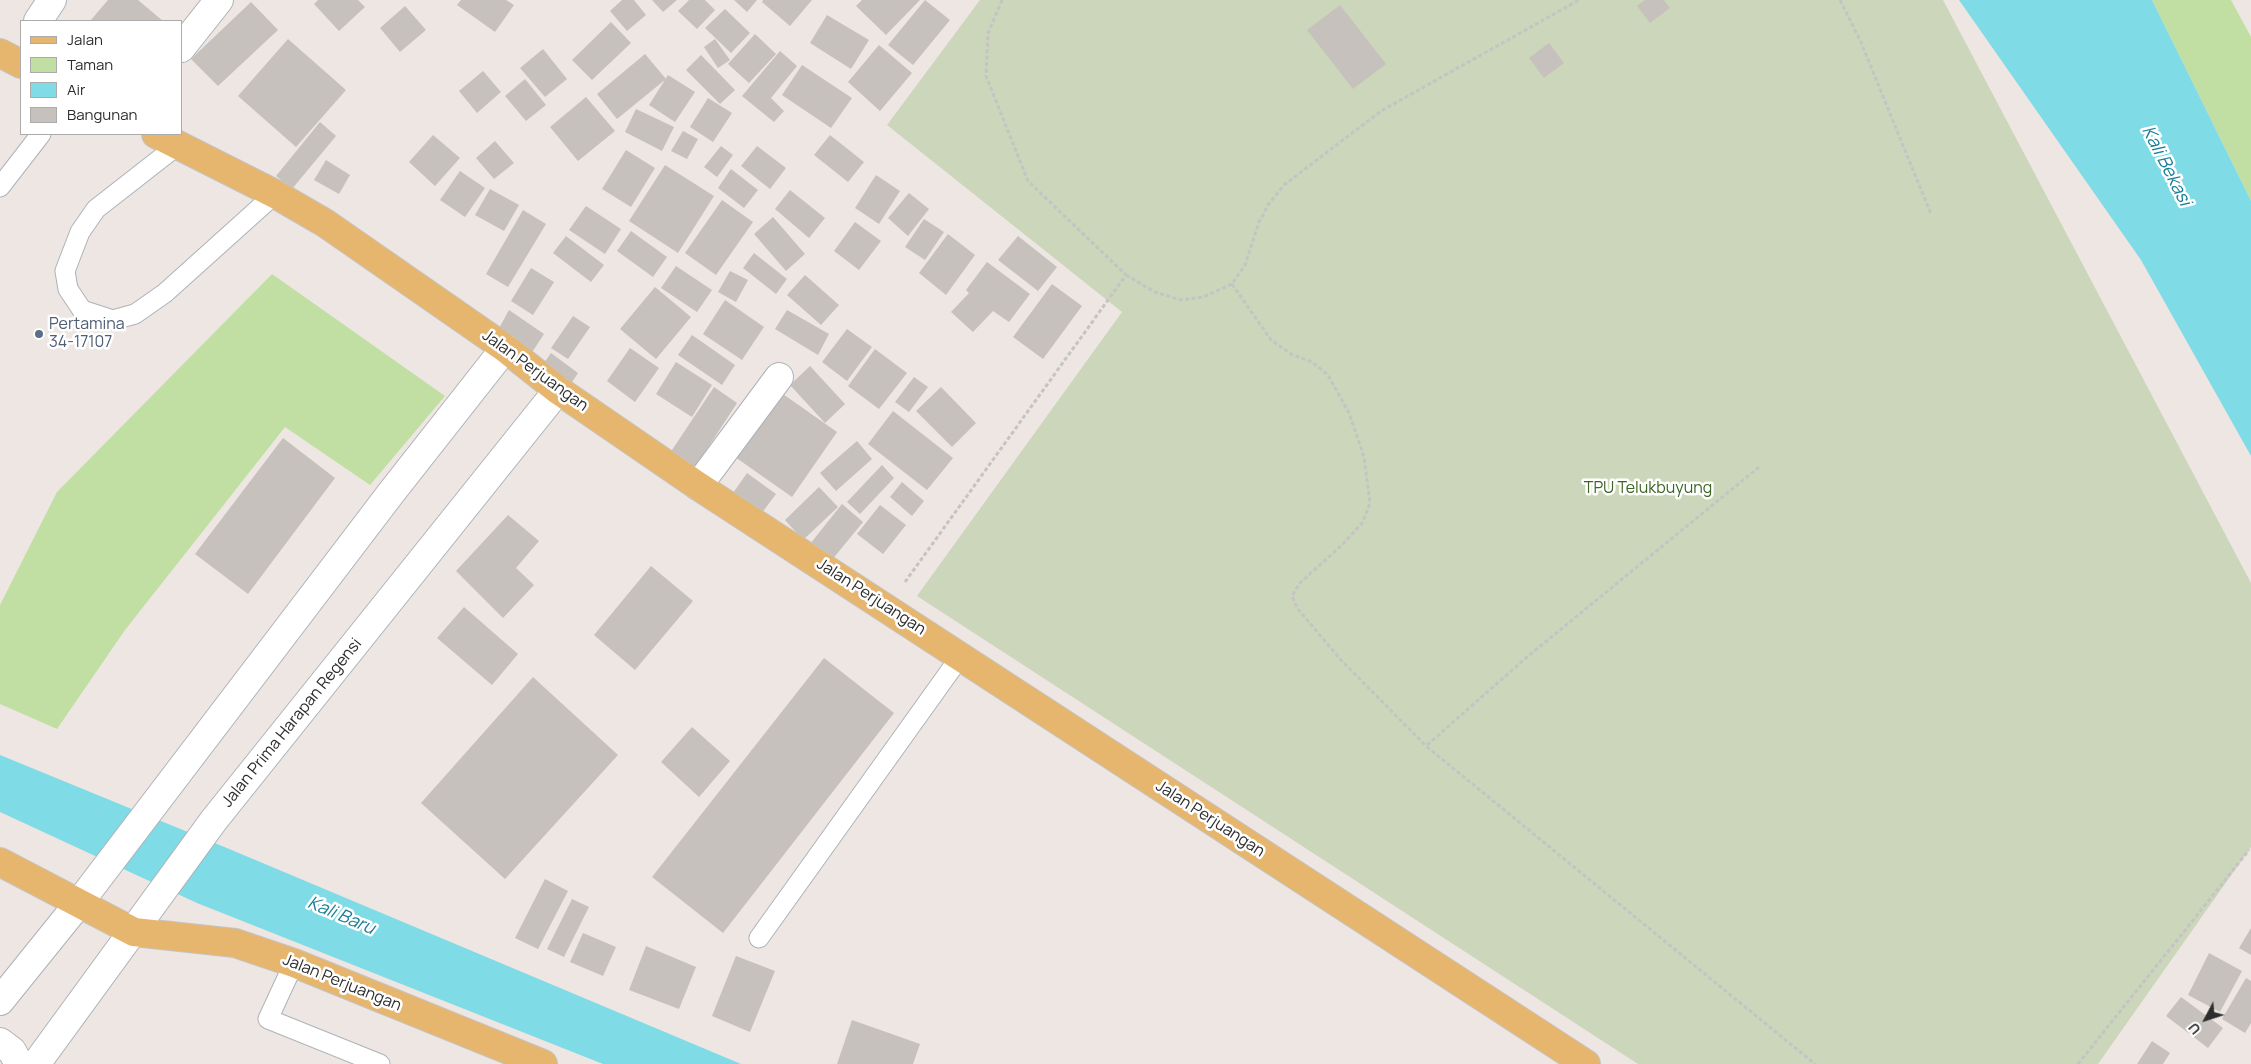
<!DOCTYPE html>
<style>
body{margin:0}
#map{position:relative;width:2251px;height:1064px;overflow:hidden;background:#ede6e2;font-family:Manrope,sans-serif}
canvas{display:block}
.legend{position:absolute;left:20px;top:20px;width:162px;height:115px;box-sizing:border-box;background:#fff;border:1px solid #ababab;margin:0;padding:6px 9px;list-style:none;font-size:15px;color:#2d2d2d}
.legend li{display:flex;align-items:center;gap:10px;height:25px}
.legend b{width:25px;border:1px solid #ababab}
.north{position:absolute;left:2181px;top:994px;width:50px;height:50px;-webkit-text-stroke:4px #fff;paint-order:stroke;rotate:230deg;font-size:14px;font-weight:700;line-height:20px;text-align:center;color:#2d2d2d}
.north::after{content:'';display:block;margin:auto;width:18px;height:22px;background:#2d2d2d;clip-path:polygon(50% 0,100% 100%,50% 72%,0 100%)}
</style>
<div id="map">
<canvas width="2251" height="1064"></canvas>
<ul class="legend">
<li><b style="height:6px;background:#e6b66e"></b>Jalan</li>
<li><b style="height:14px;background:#c1dfa3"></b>Taman</li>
<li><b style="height:14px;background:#7fdbe5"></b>Air</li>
<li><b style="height:14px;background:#c6c1bd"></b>Bangunan</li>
</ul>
<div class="north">U</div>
</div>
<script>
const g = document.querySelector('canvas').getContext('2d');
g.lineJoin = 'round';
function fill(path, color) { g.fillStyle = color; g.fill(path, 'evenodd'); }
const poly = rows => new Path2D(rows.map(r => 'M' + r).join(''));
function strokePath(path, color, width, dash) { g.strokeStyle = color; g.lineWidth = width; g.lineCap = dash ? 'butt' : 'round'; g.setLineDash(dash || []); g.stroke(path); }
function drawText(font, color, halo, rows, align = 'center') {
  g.font = font + ' Manrope,sans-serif'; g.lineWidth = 5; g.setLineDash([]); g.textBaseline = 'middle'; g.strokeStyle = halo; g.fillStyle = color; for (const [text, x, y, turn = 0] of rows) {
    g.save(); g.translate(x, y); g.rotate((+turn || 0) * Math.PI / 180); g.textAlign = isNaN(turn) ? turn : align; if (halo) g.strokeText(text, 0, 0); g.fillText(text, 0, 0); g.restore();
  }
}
fill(poly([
 [2152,0,2231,0,2251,37,2251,201],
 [272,274,445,396,370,485,285,427,125,630,57,729,0,704,0,605,57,492]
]), '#c1dfa3');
fill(poly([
 [980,0,1943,0,2251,583,2251,847,2098,1064,1638,1064,917,596,1122,312,887,125]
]), '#ccd6ba');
fill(poly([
 [1959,0,2152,0,2251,201,2251,456,2141,260],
 [0,755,234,851,741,1064,603,1064,197,903,0,812]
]), '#7fdbe5');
fill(poly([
 [108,0,138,0,163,21,90,21],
 [318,0,358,0,365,7,339,31,314,4],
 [461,0,506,0,514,5,495,32,457,5],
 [622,0,634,0,646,15,627,31,610,11],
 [652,0,677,0,663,12],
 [689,0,705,0,715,10,697,29,678,11],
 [734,0,757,0,747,12],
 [763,0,812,0,790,26,762,2],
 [862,0,920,0,886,35,856,6],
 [925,0,950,20,913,65,888,45],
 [1645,0,1664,0,1670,8,1650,23,1637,6],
 [251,2,278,30,218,86,191,59],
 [1340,5,1386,64,1353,89,1307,30],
 [405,6,426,30,400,52,380,28],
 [725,9,750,33,731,53,705,28],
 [827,15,869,40,851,69,810,43],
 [611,22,631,43,592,80,572,60],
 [755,34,776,54,749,83,728,64],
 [288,39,346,90,296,147,238,96],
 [715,39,730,60,718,68,704,47],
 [1549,43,1564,63,1544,78,1529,58],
 [879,45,912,73,880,111,848,82],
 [543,49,567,79,545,97,520,68],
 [780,51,797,66,771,98,784,111,774,122,742,96],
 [645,54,666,79,617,119,597,94],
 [701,55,735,90,720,104,686,70],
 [802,65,852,98,831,128,782,95],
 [483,71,501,92,477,113,459,91],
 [668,75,695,92,675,122,649,105],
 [525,79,546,105,526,121,505,96],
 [586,97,615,131,578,161,550,127],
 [708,98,732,113,713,142,690,127],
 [636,109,674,127,662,151,625,132],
 [320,122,336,136,292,189,276,176],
 [683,131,698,139,687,159,671,151],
 [433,135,460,158,435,186,409,162],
 [830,135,864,162,848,182,814,155],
 [495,141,514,163,494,179,476,158],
 [721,146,733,155,717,177,704,167],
 [757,146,786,168,770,189,741,166],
 [626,150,655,168,631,207,602,189],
 [326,160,350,175,339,194,314,180],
 [665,165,714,196,678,253,629,221],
 [731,169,758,190,744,208,718,188],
 [460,171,485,188,465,217,440,200],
 [876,175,900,191,879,224,855,208],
 [490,189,519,205,504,231,475,215],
 [790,190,825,218,809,238,775,209],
 [909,193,929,209,908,236,888,218],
 [722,200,753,222,716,275,685,253],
 [586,206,621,229,605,254,569,230],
 [523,210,546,224,508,287,486,274],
 [773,217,805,254,786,271,754,234],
 [924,219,944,232,925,260,905,247],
 [855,222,881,241,859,270,834,251],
 [631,231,667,257,653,277,617,251],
 [948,234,975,255,946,295,919,273],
 [566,236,604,265,591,282,553,253],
 [1018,236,1057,267,1038,291,998,260],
 [754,253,787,279,776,294,743,268],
 [987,262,1030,294,1009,322,993,311,973,332,951,312,969,293,966,290],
 [676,266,712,290,697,312,661,288],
 [531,268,554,282,533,315,511,301],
 [730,271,748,280,736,302,718,292],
 [805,275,839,305,821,325,787,295],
 [1052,284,1082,306,1043,359,1013,337],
 [655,287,691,317,656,359,620,329],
 [725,300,764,327,742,360,703,334],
 [509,310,544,334,531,354,497,332],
 [787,310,829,334,818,355,775,329],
 [573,316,590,327,568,359,551,348],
 [847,329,872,347,847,381,822,362],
 [692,335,735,365,722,385,678,355],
 [630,348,659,368,635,402,607,381],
 [875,349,907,373,879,409,848,386],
 [551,353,578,373,567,390,539,370],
 [676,362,712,385,692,417,656,394],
 [810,366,845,404,825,423,790,385],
 [914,377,928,387,909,412,895,402],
 [714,387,737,403,690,475,666,459],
 [941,387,976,423,952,447,916,411],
 [780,392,837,432,792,497,735,457],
 [893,411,953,458,927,490,868,444],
 [283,438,335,478,248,594,195,554],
 [857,441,872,459,836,491,820,473],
 [882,465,894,478,860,514,847,502],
 [747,473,776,494,761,514,733,493],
 [902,482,924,501,912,516,890,497],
 [819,487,838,507,803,540,785,520],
 [842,504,863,522,831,561,810,544],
 [880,505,906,525,883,554,857,534],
 [508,515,539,541,516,568,534,585,503,618,456,571],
 [651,566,693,601,635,670,594,635],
 [464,607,518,654,492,685,437,638],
 [824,658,894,713,723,933,652,877],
 [533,677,618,755,505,879,421,803],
 [692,727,730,761,699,797,661,762],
 [545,879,568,891,538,949,515,938],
 [572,899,589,907,564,957,547,949],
 [2251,928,2251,955,2239,948],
 [583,933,616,947,603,976,570,962],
 [646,946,696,967,679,1009,629,990],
 [2209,953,2242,971,2220,1012,2188,995],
 [736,956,775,971,750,1032,712,1016],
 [2246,978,2251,981,2251,1023,2245,1033,2222,1019],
 [2181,997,2223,1028,2208,1048,2166,1016],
 [852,1020,920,1044,913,1064,837,1064],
 [2152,1041,2170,1053,2163,1064,2137,1064]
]), '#c6c1bd');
const service = poly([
 [178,145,96,209,80,232,65,271,68,289,82,310,113,320,135,314,165,293,275,194],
 [0,187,41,134],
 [759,938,960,657],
 [294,963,268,1019,380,1064]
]);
const minor = poly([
 [38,21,52,0],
 [181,48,219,0],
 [698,486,779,377]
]);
const tertiary = poly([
 [0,1001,79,903,391,493,505,348],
 [0,1042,12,1051,19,1064],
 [36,1064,214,820,558,390]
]);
const primary = poly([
 [0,53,21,64],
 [156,134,275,194,325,223,505,348,558,390,698,486,1586,1064],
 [0,862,134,932,235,943,294,963,543,1064]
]);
strokePath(service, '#aeb2b8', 21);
strokePath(minor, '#aeb2b8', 30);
strokePath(tertiary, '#aeb2b8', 30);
strokePath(primary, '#c4c4c4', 30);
strokePath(poly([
 [1840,0,1860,40,1931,214],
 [1126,275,1155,292,1181,300,1203,297,1232,284,1245,265,1259,222,1268,205,1284,185,1381,111,1579,0],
 [1232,284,1271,340,1291,354,1312,362,1328,375,1349,413,1364,457,1370,503,1363,522,1343,544,1300,583,1292,596,1297,608,1341,660,1426,746],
 [1759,467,1527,657,1426,746,1815,1064],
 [905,582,1126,275,1028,181,986,76,988,33,1002,0],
 [2078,1064,2249,850]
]), '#c4c4c4', 3, [4, 2.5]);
strokePath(service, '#fff', 19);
strokePath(minor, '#fff', 28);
strokePath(tertiary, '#fff', 28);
strokePath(primary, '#e6b66e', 28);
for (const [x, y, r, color] of [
 [39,334,5,"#5c6f8a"]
]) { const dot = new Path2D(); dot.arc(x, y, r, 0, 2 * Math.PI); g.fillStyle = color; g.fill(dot); strokePath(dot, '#fff', 2); }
drawText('16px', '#4e5e75', '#fff', [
 ["Pertamina",49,325],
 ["34-17107",49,343]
], 'left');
drawText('16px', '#2d2d2d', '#fff', [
 ["Jalan Perjuangan",535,371,36],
 ["Jalan Perjuangan",871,597,33],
 ["Jalan Prima Harapan Regensi",292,723,-51],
 ["Jalan Perjuangan",1210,819,33],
 ["Jalan Perjuangan",342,983,22]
]);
drawText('16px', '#3b6622', '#fff', [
 ["TPU Telukbuyung",1648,489]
]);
drawText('italic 18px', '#1a7f95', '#fff', [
 ["Kali Bekasi",2166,166,63],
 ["Kali Baru",341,916,23]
]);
</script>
